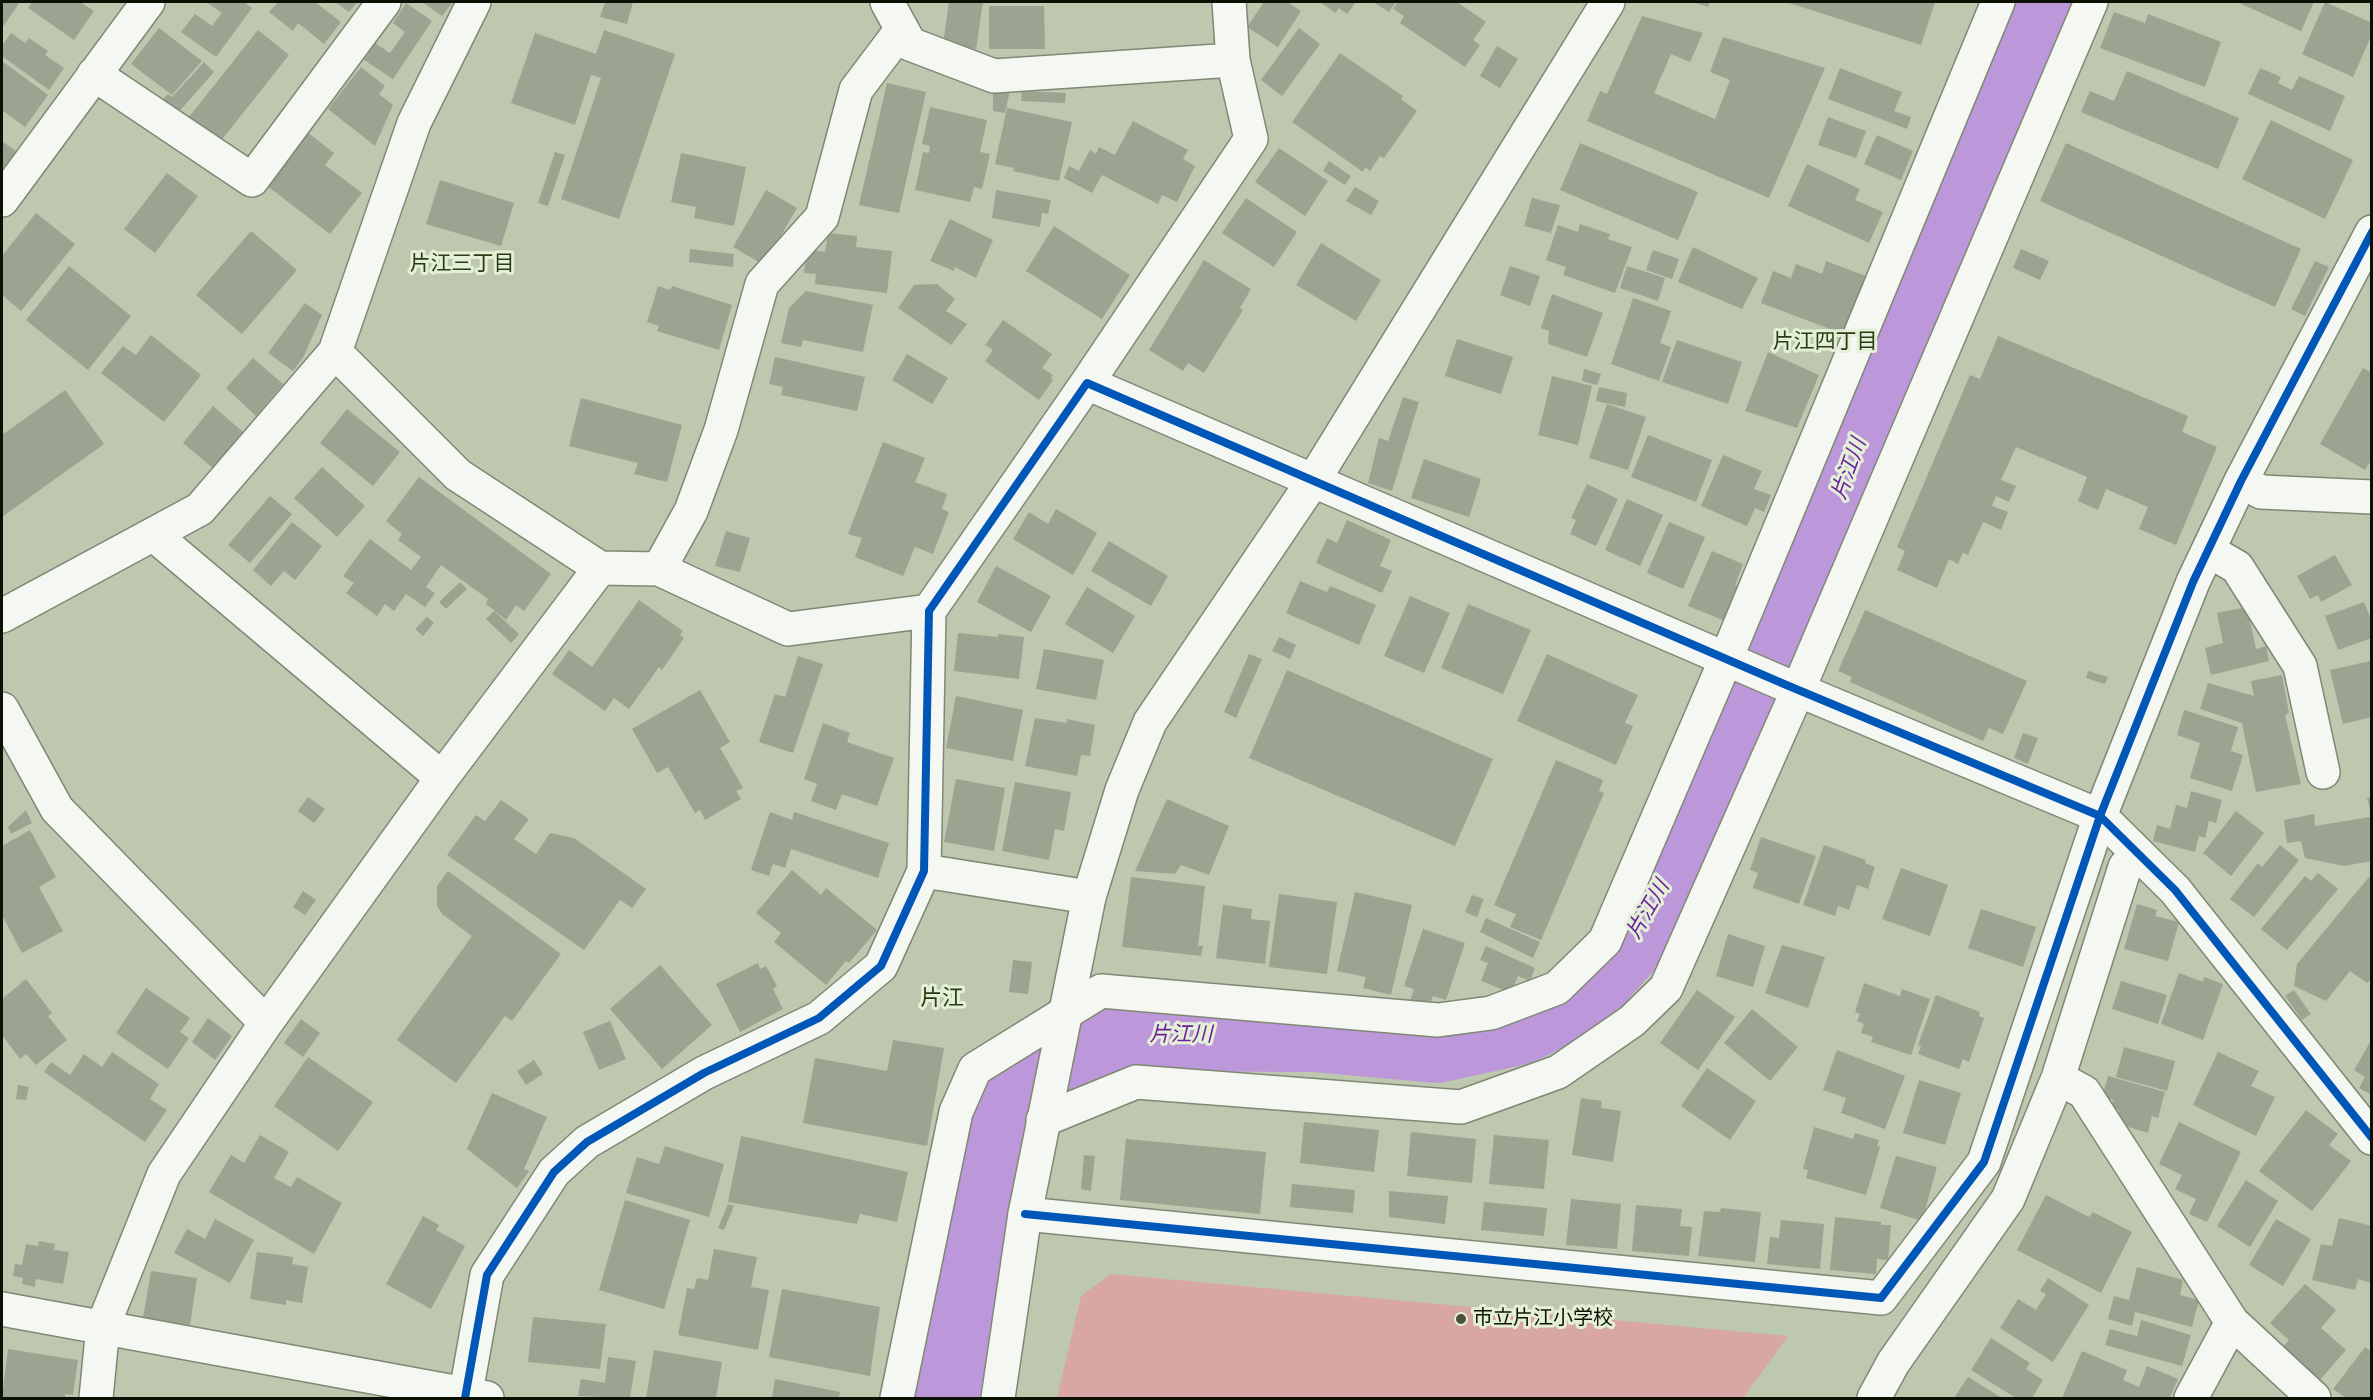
<!DOCTYPE html>
<meta charset="utf-8">
<style>
body{margin:0}
#map{position:relative;width:2373px;height:1400px;overflow:hidden;background:#bdc8ae;font-family:"Roboto Condensed",sans-serif}
canvas{display:block}
.frame{position:absolute;inset:0;border:3px solid #0c1203;pointer-events:none}
</style>
<div id="map">
<canvas width="2373" height="1400"></canvas>
<div class="frame"></div>
</div>
<script>
const g = document.querySelector('canvas').getContext('2d');
g.lineJoin = 'round';
function fill(path, color) { g.fillStyle = color; g.fill(path, 'evenodd'); }
const poly = rows => new Path2D(rows.map(r => 'M' + r).join(''));
function strokePath(path, color, width, dash) { g.strokeStyle = color; g.lineWidth = width; g.lineCap = dash ? 'butt' : 'round'; g.setLineDash(dash || []); g.stroke(path); }
function drawText(font, color, halo, rows, align = 'center') {
  g.font = font + ' "Roboto Condensed","Noto Sans JP",sans-serif'; g.lineWidth = 6; g.setLineDash([]); g.textBaseline = 'middle'; g.strokeStyle = halo; g.fillStyle = color; for (const [text, x, y, turn = 0] of rows) {
    g.save(); g.translate(x, y); g.rotate((+turn || 0) * Math.PI / 180); g.textAlign = isNaN(turn) ? turn : align; if (halo) g.strokeText(text, 0, 0); g.fillText(text, 0, 0); g.restore();
  }
}
fill(poly([
 [1111,1274,1788,1336,1743,1398,1057,1398,1081,1296]
]), '#d9a6a6');
strokePath(poly([
 [947,1398,1002,1092,1118,1035,1313,1036,1436,1047,1519,1029,1581,998,1641,931,1783,652,1935,241,2036,2]
]), '#bc98db', 72);
fill(poly([
 [2,2,20,2,2,28],
 [32,2,80,2,94,11,74,40,28,8],
 [206,2,244,2,252,8,216,57,181,32,195,14,212,26,222,13],
 [278,2,315,2,341,22,324,44,298,23,293,31,269,12],
 [335,2,357,2,349,12],
 [422,2,453,2,442,16],
 [605,2,633,2,627,24,600,17],
 [949,2,983,2,976,49,943,44],
 [1264,2,1287,2,1301,11,1278,47,1247,27],
 [1320,2,1356,2,1347,14,1339,8,1335,13],
 [1373,2,1396,2,1389,12],
 [1398,2,1457,2,1486,22,1473,40,1480,45,1465,67,1400,23,1404,16,1393,9],
 [1693,2,1710,2,1708,7],
 [1786,2,1935,2,1921,45],
 [2237,2,2314,2,2301,31],
 [2325,2,2372,23,2372,34,2353,77,2302,54],
 [406,3,432,21,393,79,364,60,375,43,390,53,405,32,393,23],
 [989,6,1044,6,1045,49,989,49],
 [2114,12,2145,23,2148,14,2221,42,2205,87,2100,48],
 [1642,16,1703,33,1690,62,1671,54,1654,93,1715,119,1730,80,1710,72,1723,37,1825,68,1769,198,1587,121,1600,91,1607,94],
 [159,28,202,61,172,95,131,64],
 [1299,28,1320,44,1282,96,1261,80],
 [258,30,289,55,220,142,189,117],
 [604,30,675,54,619,219,561,199,601,78,591,75,575,125,511,103,535,33,596,54],
 [11,33,25,43,29,38,48,51,45,55,64,68,49,90,2,56,2,46],
 [1497,46,1518,59,1500,88,1480,76],
 [1340,53,1403,96,1401,99,1417,111,1384,158,1380,156,1370,171,1365,167,1363,172,1292,122],
 [2,61,48,95,25,127,2,110],
 [204,62,214,72,176,115,161,101,168,94,172,97],
 [361,67,385,86,379,94,393,105,375,146,328,109],
 [1840,68,1902,92,1894,111,1911,117,1907,129,1828,99],
 [2260,68,2281,77,2278,83,2292,90,2299,76,2345,96,2330,131,2248,94],
 [2127,71,2239,118,2218,169,2081,112,2090,91,2114,101],
 [887,83,926,92,899,213,859,205],
 [993,83,1011,86,1005,113,993,111],
 [1022,91,1066,93,1065,103,1021,101],
 [930,107,987,120,980,152,990,154,982,189,974,187,970,202,915,190,923,152,929,153,930,146,922,144],
 [1007,108,1072,122,1059,181,1013,171,1014,168,995,164],
 [1828,117,1866,131,1856,158,1818,145],
 [2271,120,2353,160,2325,219,2242,179],
 [1133,121,1188,150,1183,159,1195,166,1177,202,1162,195,1158,204,1102,175,1092,193,1064,178,1069,166,1079,171,1090,150,1096,154,1099,147,1115,155],
 [303,129,334,153,325,165,362,193,330,234,262,182],
 [1877,135,1913,151,1901,180,1864,164],
 [2,141,20,154,2,180],
 [1580,143,1698,192,1678,240,1560,190],
 [2066,143,2301,249,2275,307,2040,201],
 [1279,148,1328,181,1305,216,1255,182],
 [555,152,565,155,548,206,538,203],
 [681,153,746,167,734,226,694,218,696,207,671,202],
 [1329,161,1351,176,1345,185,1323,171],
 [1807,164,1860,189,1855,200,1883,212,1869,243,1788,206],
 [167,173,198,196,155,253,124,229],
 [440,180,514,203,501,246,426,224],
 [1355,187,1379,201,1371,215,1346,201],
 [766,190,797,208,764,265,733,247],
 [996,190,1051,200,1048,214,1042,213,1040,227,992,218],
 [1246,198,1297,232,1274,267,1222,233],
 [1532,198,1560,205,1551,233,1524,226],
 [36,213,75,244,21,311,2,295,2,256],
 [950,219,993,240,976,278,955,267,954,271,930,261],
 [1580,224,1610,234,1608,239,1632,247,1615,293,1563,275,1566,267,1546,260,1558,225,1578,232],
 [1054,226,1130,275,1102,319,1026,271],
 [251,231,297,270,242,334,196,295],
 [828,233,857,236,856,247,892,251,887,293,815,284,816,274,804,273,807,249,825,252],
 [1321,243,1381,280,1356,321,1296,285],
 [1693,247,1758,278,1742,309,1678,282],
 [690,249,734,254,733,267,689,262],
 [2021,249,2049,261,2040,280,2013,268],
 [1653,250,1679,259,1672,279,1646,270],
 [1204,260,1251,289,1240,308,1243,310,1204,373,1188,363,1183,371,1149,350],
 [1826,261,1866,276,1843,334,1761,303,1773,271,1791,278,1796,264,1822,274],
 [2315,261,2329,267,2305,316,2291,309],
 [69,266,131,316,88,370,26,320],
 [1510,266,1540,276,1530,306,1500,295],
 [1627,266,1665,278,1658,301,1620,288],
 [937,284,955,299,946,311,967,324,951,345,898,308,914,285],
 [658,286,670,290,672,286,732,305,719,350,657,331,659,326,647,322],
 [806,291,873,305,863,352,803,340,801,347,781,343,789,308],
 [1552,294,1603,313,1587,357,1548,344,1549,331,1541,328],
 [1633,298,1671,311,1660,343,1671,347,1659,381,1611,364],
 [305,303,322,315,304,356,293,371,268,353],
 [1003,320,1052,354,1042,368,1053,375,1051,378,1053,380,1039,400,985,361,993,350,985,345],
 [151,335,201,375,164,422,101,373,123,346,136,355],
 [1998,336,2188,416,2182,432,2217,447,2176,545,2139,529,2148,507,2106,489,2098,510,2078,501,2087,477,2016,447,2001,480,2016,486,2009,502,1996,496,1992,506,2008,512,2001,530,1983,522,1968,555,1963,553,1958,564,1949,559,1937,588,1897,570,1905,551,1897,547,1970,375,1980,379],
 [1457,339,1513,357,1501,394,1445,376],
 [1677,340,1742,362,1728,404,1662,382],
 [1768,352,1819,375,1797,428,1745,411],
 [907,354,948,378,932,404,892,380],
 [775,357,865,377,857,411,781,395,783,387,769,384],
 [253,358,283,384,256,416,226,388],
 [2363,368,2372,373,2372,459,2365,470,2320,444],
 [1584,369,1601,374,1597,385,1582,381],
 [1552,376,1592,386,1578,445,1538,435],
 [1599,387,1627,393,1625,407,1596,401],
 [65,390,104,444,2,517,2,435],
 [1403,397,1419,402,1392,491,1368,483,1379,438,1388,441],
 [581,398,682,425,667,482,634,474,638,463,569,446],
 [1607,404,1646,417,1628,470,1589,458],
 [213,406,243,432,214,469,183,443],
 [347,409,400,452,373,486,320,443],
 [1648,435,1712,460,1696,502,1631,477],
 [883,442,925,458,915,482,947,494,942,509,949,512,933,554,915,547,903,576,855,557,862,538,848,534],
 [1723,455,1762,471,1754,489,1771,495,1764,512,1755,508,1747,526,1701,506],
 [1424,459,1481,479,1469,517,1411,498],
 [322,467,365,506,337,537,294,498],
 [419,477,551,574,524,611,516,605,506,620,486,604,488,599,441,565,426,587,435,593,425,607,406,594,394,611,385,604,377,616,346,593,354,583,343,576,370,539,411,570,421,557,398,540,402,534,386,521],
 [1587,484,1618,499,1596,546,1570,534,1576,520,1571,518],
 [270,496,292,514,250,563,228,545],
 [1627,499,1663,515,1640,566,1605,550],
 [1056,509,1097,533,1073,575,1013,539,1029,512,1048,524],
 [1347,520,1391,540,1380,566,1392,571,1382,593,1316,563,1327,538,1337,543],
 [292,522,322,546,295,580,284,571,271,586,253,570],
 [1669,522,1705,537,1683,589,1647,573],
 [726,531,750,538,740,572,715,566],
 [1109,541,1168,576,1151,606,1091,571],
 [1712,551,1743,564,1735,585,1740,587,1725,621,1688,606],
 [2335,555,2352,585,2321,602,2318,595,2310,599,2297,576],
 [996,566,1051,596,1031,632,977,602],
 [1300,581,1327,592,1330,586,1376,605,1359,645,1286,613],
 [460,582,467,589,446,609,439,602],
 [1087,587,1135,616,1113,653,1065,624],
 [1410,596,1450,613,1424,673,1384,656],
 [639,600,683,631,680,635,684,638,662,670,659,667,629,709,614,698,605,711,552,674,569,650,592,667],
 [2364,602,2372,622,2372,638,2338,650,2325,616],
 [1468,604,1531,630,1503,694,1441,668],
 [2247,607,2256,649,2266,646,2269,661,2211,675,2205,648,2223,643,2217,613],
 [1865,610,2027,681,2003,734,1989,728,1983,741,1850,682,1852,677,1838,671],
 [494,611,519,634,511,643,486,619],
 [427,617,434,623,423,636,415,629],
 [958,633,998,637,998,634,1024,637,1019,679,954,671],
 [1279,637,1296,645,1290,659,1272,651],
 [1044,649,1104,660,1096,700,1036,689],
 [1249,654,1262,659,1236,718,1224,712],
 [1547,654,1638,695,1625,723,1633,726,1616,765,1517,721],
 [798,656,823,664,793,753,759,742,775,694,785,697],
 [2370,661,2372,717,2343,724,2330,670],
 [1287,670,1493,759,1455,846,1249,758],
 [2088,671,2108,677,2105,684,2086,678],
 [2282,675,2289,713,2285,715,2301,784,2256,792,2242,723,2200,709,2208,683,2254,696,2251,681],
 [700,690,730,742,720,748,743,788,736,791,741,799,705,820,700,810,695,813,668,767,657,773,632,729],
 [956,696,1023,710,1013,761,946,748],
 [2184,710,2238,727,2231,751,2243,755,2232,791,2190,778,2200,743,2177,735],
 [1035,718,1067,723,1067,719,1095,725,1090,756,1081,755,1077,776,1025,766],
 [823,723,850,733,847,742,894,758,877,806,842,794,836,810,811,801,817,784,804,779],
 [2023,733,2038,738,2028,764,2014,758],
 [1556,760,1603,780,1599,791,1604,793,1541,940,1510,927,1516,914,1494,905],
 [956,779,1005,788,994,851,944,842],
 [1015,782,1071,792,1064,831,1055,829,1049,860,1002,851],
 [2191,791,2222,800,2216,823,2209,821,2205,838,2199,836,2195,852,2153,841,2157,825,2170,829,2176,805,2187,808],
 [308,797,325,809,314,823,298,811],
 [2372,797,2372,814,2371,814,2367,798],
 [1167,799,1229,826,1209,875,1181,865,1175,874,1135,871],
 [501,800,529,819,514,839,536,854,550,833,574,838,646,889,632,908,620,900,584,950,447,855,476,815,485,821],
 [26,810,32,823,11,834,8,827],
 [2236,811,2264,833,2231,876,2203,853],
 [770,812,792,820,794,812,889,843,878,878,791,849,785,868,773,864,769,876,751,870],
 [2314,814,2315,826,2370,817,2372,861,2344,866,2305,858,2301,841,2287,843,2284,820],
 [30,830,56,877,39,887,63,931,22,953,2,915,2,846],
 [1761,837,1816,856,1799,904,1753,888,1758,873,1750,870],
 [1824,845,1866,860,1865,863,1875,867,1868,889,1857,885,1849,910,1838,906,1835,916,1803,905],
 [2280,845,2299,860,2254,917,2230,899,2258,863,2262,867],
 [1901,868,1948,885,1930,936,1882,919],
 [792,870,821,895,826,888,877,930,849,963,846,961,826,985,774,942,781,933,756,913],
 [448,871,561,954,512,1021,505,1016,456,1083,397,1040,472,936,442,914,437,906,437,886],
 [2318,873,2338,889,2287,950,2261,929,2305,876,2311,881],
 [1131,877,1205,886,1198,946,1203,946,1201,956,1122,947],
 [2369,877,2372,878,2372,978,2367,983,2350,971,2326,1001,2294,986,2297,964],
 [303,891,316,900,305,915,293,907],
 [1355,892,1412,905,1391,995,1363,988,1366,977,1337,971],
 [1279,894,1337,902,1327,974,1269,967],
 [1472,895,1484,899,1477,917,1465,912],
 [2137,904,2157,910,2155,916,2179,922,2168,961,2124,949],
 [1223,905,1252,909,1251,919,1270,921,1265,964,1216,958],
 [1981,909,2036,927,2023,967,1968,948],
 [1486,918,1540,942,1533,958,1480,932],
 [1423,929,1465,943,1446,1000,1433,996,1429,1007,1410,1001,1414,989,1404,986],
 [1728,934,1765,946,1753,987,1716,976],
 [1782,945,1825,957,1808,1008,1765,993],
 [1486,946,1535,968,1530,981,1518,976,1511,993,1481,981,1488,963,1480,960],
 [1013,960,1032,962,1028,994,1009,992],
 [758,963,760,969,766,966,777,986,773,989,783,1009,740,1032,716,984],
 [660,965,712,1025,662,1069,610,1009],
 [2179,973,2203,982,2204,977,2223,984,2203,1040,2161,1024],
 [26,979,52,1013,48,1016,67,1040,36,1065,26,1054,20,1059,2,1035,2,999],
 [2121,981,2167,995,2158,1024,2112,1009],
 [1864,983,1900,996,1902,989,1930,999,1911,1055,1871,1042,1873,1037,1861,1033,1864,1024,1857,1021,1860,1014,1855,1012],
 [146,988,190,1018,180,1032,189,1038,168,1069,116,1033],
 [1697,990,1735,1017,1698,1070,1660,1043],
 [2294,990,2311,1014,2302,1020,2285,996],
 [1936,995,1980,1012,1979,1016,1984,1018,1969,1062,1963,1059,1959,1069,1918,1054,1921,1046,1918,1045],
 [1752,1009,1798,1047,1770,1081,1724,1043],
 [208,1018,232,1036,215,1060,192,1042],
 [301,1019,320,1033,303,1057,284,1043],
 [610,1021,626,1059,599,1070,583,1032],
 [2372,1039,2372,1095,2359,1088,2365,1077,2354,1070],
 [893,1040,944,1048,927,1146,803,1123,815,1058,887,1071],
 [2124,1047,2175,1061,2167,1091,2116,1077],
 [1837,1050,1905,1076,1885,1129,1841,1113,1846,1098,1823,1090],
 [112,1052,159,1084,150,1099,167,1110,145,1142,44,1072,51,1062,70,1075,84,1054,102,1067],
 [2218,1052,2259,1071,2251,1086,2275,1097,2256,1136,2193,1105],
 [308,1057,373,1102,338,1151,274,1106],
 [534,1060,543,1074,526,1085,517,1071],
 [1707,1068,1756,1101,1730,1140,1681,1106],
 [2108,1076,2165,1092,2158,1118,2152,1116,2148,1133,2122,1125,2123,1119,2117,1117,2119,1110,2111,1109,2113,1100,2102,1097],
 [1919,1080,1961,1093,1945,1145,1903,1133],
 [18,1085,29,1087,26,1100,16,1099],
 [492,1093,547,1117,524,1169,529,1171,517,1188,467,1149],
 [1581,1098,1602,1101,1601,1108,1621,1111,1613,1162,1572,1155],
 [2306,1110,2338,1134,2329,1145,2351,1161,2312,1211,2259,1171],
 [1304,1122,1379,1130,1374,1172,1300,1163],
 [2179,1122,2241,1152,2207,1222,2189,1214,2196,1199,2175,1189,2182,1175,2159,1164],
 [1814,1127,1853,1139,1855,1133,1879,1140,1877,1146,1880,1147,1866,1195,1806,1178,1808,1170,1803,1169],
 [1411,1132,1476,1139,1472,1183,1407,1176],
 [260,1135,289,1152,274,1178,291,1187,297,1177,342,1203,314,1254,209,1192,231,1155,244,1163],
 [1494,1135,1549,1140,1544,1189,1489,1184],
 [741,1136,908,1172,897,1222,860,1214,857,1224,728,1202],
 [1126,1139,1266,1152,1260,1214,1120,1200],
 [665,1146,724,1164,709,1217,626,1193,637,1157,659,1164],
 [1084,1155,1095,1156,1091,1191,1081,1189],
 [1896,1156,1937,1167,1922,1221,1880,1208],
 [2246,1180,2278,1201,2250,1247,2217,1226],
 [1292,1184,1355,1190,1353,1213,1290,1207],
 [1389,1191,1448,1196,1445,1224,1389,1217],
 [2046,1195,2089,1217,2093,1212,2132,1232,2101,1293,2017,1250],
 [1571,1199,1621,1204,1617,1249,1566,1245],
 [625,1200,690,1220,664,1309,599,1290],
 [1484,1202,1547,1208,1544,1236,1481,1230],
 [728,1204,734,1206,724,1230,718,1228],
 [1636,1205,1682,1209,1680,1226,1692,1227,1689,1256,1632,1251],
 [1721,1208,1761,1212,1755,1262,1698,1256,1704,1211,1720,1212],
 [423,1216,439,1225,436,1230,465,1246,431,1309,386,1284],
 [1835,1217,1881,1222,1881,1225,1891,1225,1888,1260,1877,1259,1876,1274,1830,1270],
 [2339,1218,2372,1226,2372,1283,2358,1279,2355,1290,2312,1280,2321,1244,2332,1246],
 [215,1219,254,1240,230,1283,174,1253,187,1229,205,1239],
 [2276,1219,2311,1239,2283,1286,2249,1265],
 [1781,1220,1824,1224,1820,1269,1767,1264,1770,1237,1779,1238],
 [39,1241,55,1244,54,1250,69,1252,63,1284,36,1279,35,1287,22,1284,23,1278,13,1276,15,1264,22,1265,26,1244,38,1246],
 [714,1249,757,1257,751,1287,769,1290,758,1350,678,1335,687,1288,694,1289,697,1278,708,1280],
 [257,1252,293,1257,292,1264,308,1267,302,1303,286,1300,286,1305,250,1299],
 [2137,1267,2183,1280,2180,1295,2199,1300,2192,1327,2135,1312,2132,1326,2108,1319,2114,1296,2129,1300],
 [151,1271,197,1278,190,1325,143,1318],
 [2048,1278,2089,1305,2053,1362,2000,1328,2018,1299,2036,1310,2046,1294,2040,1291],
 [2305,1284,2336,1310,2321,1328,2346,1350,2320,1380,2283,1347,2289,1340,2270,1323],
 [782,1289,880,1307,870,1376,769,1357],
 [533,1317,606,1324,600,1369,528,1362],
 [2141,1320,2191,1335,2182,1366,2105,1345,2110,1329,2137,1336],
 [1991,1338,2030,1363,2026,1369,2043,1380,2032,1398,2016,1398,1971,1370],
 [2365,1347,2372,1352,2372,1398,2346,1398,2333,1389],
 [8,1349,78,1360,73,1395,65,1394,65,1398,2,1398],
 [654,1350,722,1362,716,1398,646,1398],
 [2082,1351,2127,1370,2123,1380,2139,1387,2147,1366,2178,1379,2170,1398,2062,1398],
 [608,1357,636,1361,630,1398,578,1396,581,1379,605,1383],
 [1968,1377,2002,1398,1954,1398],
 [775,1379,840,1392,839,1398,772,1398]
]), '#9ba490');
const street = poly([
 [887,2,910,44,994,76,1233,60],
 [94,74,252,180,384,2],
 [2,200,148,2],
 [1087,383,1251,139,1233,60,1229,2],
 [2241,481,2261,492,2372,497],
 [154,535,442,778],
 [2209,551,2237,567,2300,666,2323,772],
 [600,568,659,569,788,629,929,611],
 [659,569,691,511,721,430,762,284,822,217,856,90,902,29],
 [2,616,200,509,335,352,414,123,474,2],
 [2,709,57,809,266,1023,164,1174,103,1326,96,1398],
 [924,871,1089,897],
 [266,1023,442,778,600,568,458,475,335,352],
 [2058,1078,2084,1092,2232,1322,2314,1398],
 [1043,1120,1136,1082,1461,1107,1558,1072,1632,1021,1666,988,1798,690,2091,2],
 [1025,1214,1881,1298,1984,1162,2100,816,2193,582,2241,481,2372,232],
 [2,1309,487,1398],
 [465,1398,487,1275,554,1172,587,1142,704,1073,819,1018,881,966,924,871,929,611,1087,383,1784,684,2100,816,2175,890,2372,1138],
 [897,1398,956,1112,975,1069,1101,991,1438,1020,1491,1013,1557,988,1605,941,1726,659,1998,2],
 [1874,1398,1893,1363,2008,1199,2058,1078,2125,867,2137,853],
 [2191,1398,2232,1322]
]);
const secondary = poly([
 [998,1398,1025,1214,1089,897,1122,790,1150,722,1313,481,1608,2]
]);
strokePath(street, '#7f8874', 36);
strokePath(secondary, '#7f8874', 36);
strokePath(street, '#f5f7f3', 33);
strokePath(secondary, '#f5f7f3', 33);
strokePath(poly([
 [1025,1214,1881,1298,1984,1162,2100,816,2193,582,2241,481,2372,232],
 [465,1398,487,1275,554,1172,587,1142,704,1073,819,1018,881,966,924,871,929,611,1087,383,1784,684,2100,816,2175,890,2372,1138]
]), '#0057b8', 8);
for (const [x, y, r, color] of [
 [1461,1319,6,"#4a523f"]
]) { const dot = new Path2D(); dot.arc(x, y, r, 0, 2 * Math.PI); g.fillStyle = color; g.fill(dot); strokePath(dot, '#e4efd7', 2); }
drawText('20px', '#0c1203', '#e4efd7', [
 ["市立片江小学校",1473,1319]
], 'left');
drawText('21px', '#2b3b11', '#e4efd7', [
 ["片江三丁目",462,265],
 ["片江四丁目",1825,343]
]);
drawText('italic 21px', '#6b209d', '#e4efd7', [
 ["片江川",1850,469,-70],
 ["片江川",1649,910,-60],
 ["片江川",1181,1036]
]);
drawText('22px', '#2b3b11', '#e4efd7', [
 ["片江",942,999]
]);
</script>
